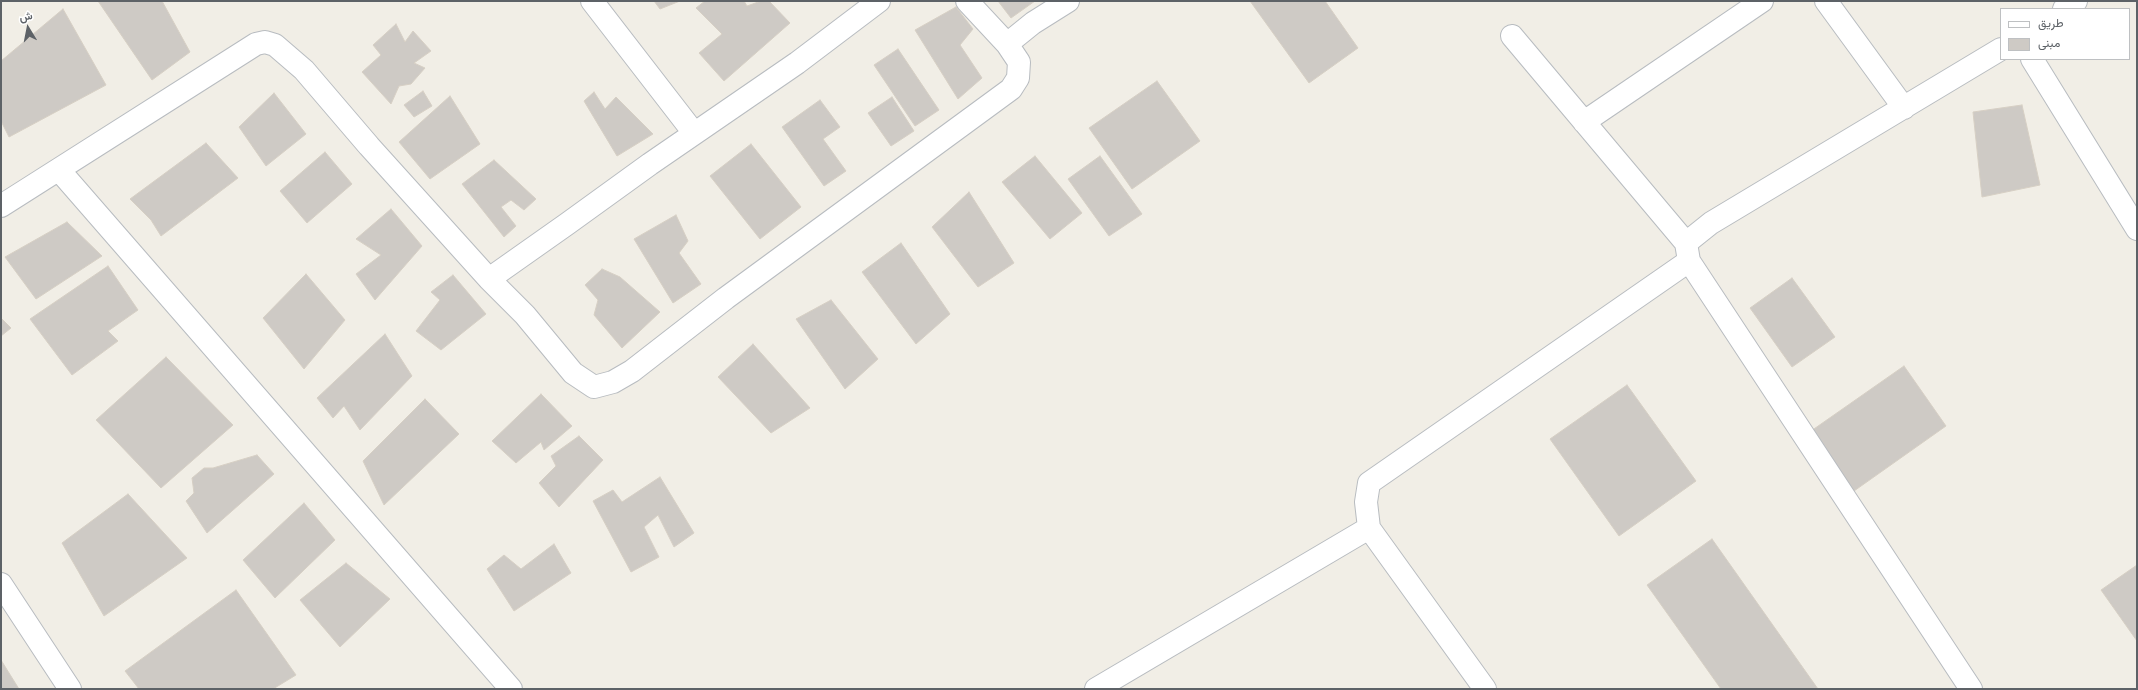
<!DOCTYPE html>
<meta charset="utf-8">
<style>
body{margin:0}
#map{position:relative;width:2138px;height:690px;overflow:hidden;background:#f1eee6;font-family:Barlow,Vazirmatn,sans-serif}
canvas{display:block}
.frame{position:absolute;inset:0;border:2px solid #5d6267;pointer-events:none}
.legend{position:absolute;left:2000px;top:8px;width:130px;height:52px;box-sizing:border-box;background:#fff;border:1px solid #bec0c2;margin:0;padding:5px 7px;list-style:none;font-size:12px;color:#5d6267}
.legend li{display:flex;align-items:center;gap:8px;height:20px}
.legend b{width:20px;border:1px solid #bec0c2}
.north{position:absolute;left:8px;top:8px;width:40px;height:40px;-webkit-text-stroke:3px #fff;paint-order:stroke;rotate:350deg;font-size:11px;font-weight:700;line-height:16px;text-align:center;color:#5d6267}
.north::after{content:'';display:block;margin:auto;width:14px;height:18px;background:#5d6267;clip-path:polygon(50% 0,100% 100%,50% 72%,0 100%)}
</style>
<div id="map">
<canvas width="2138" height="690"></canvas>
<div class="frame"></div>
<ul class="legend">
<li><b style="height:5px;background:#fff"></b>طريق</li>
<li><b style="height:11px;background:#cecac5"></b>مبنى</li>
</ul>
<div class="north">ش</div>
</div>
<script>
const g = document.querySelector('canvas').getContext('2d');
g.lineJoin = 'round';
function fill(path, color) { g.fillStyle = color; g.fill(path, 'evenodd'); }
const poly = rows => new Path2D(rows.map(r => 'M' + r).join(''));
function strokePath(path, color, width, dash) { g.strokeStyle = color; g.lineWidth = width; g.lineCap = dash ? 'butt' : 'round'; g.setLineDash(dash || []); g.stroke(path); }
const building = poly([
 [98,1,162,1,190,52,152,80,98,1],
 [654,1,680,1,660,9,654,1],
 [705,1,744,1,747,6,761,1,769,1,790,23,724,81,699,53,722,34,696,8,705,1],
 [998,1,1035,1,1011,18,998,1],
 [1250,1,1325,1,1358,48,1309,83,1250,1],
 [956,7,973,29,960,45,982,78,958,99,915,30,956,7],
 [63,9,106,85,9,137,1,121,1,61,63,9],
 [396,24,405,42,413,31,431,51,414,63,425,68,411,84,399,86,391,104,362,72,381,55,373,45,396,24],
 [898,49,939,110,915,126,874,65,898,49],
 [1157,81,1200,141,1132,189,1089,128,1157,81],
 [423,91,432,106,414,117,404,105,423,91],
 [594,92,605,109,616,97,653,134,617,156,584,101,594,92],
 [274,93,306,134,266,166,239,127,274,93],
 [450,96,480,144,430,179,399,142,450,96],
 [892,97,914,131,891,146,868,113,892,97],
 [820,100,840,127,823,139,846,171,824,186,782,127,820,100],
 [2022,105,2040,185,1982,197,1973,112,2022,105],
 [206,143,238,178,161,236,151,220,130,199,206,143],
 [751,144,801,207,760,239,710,176,751,144],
 [325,152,352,184,307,223,280,191,325,152],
 [1035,156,1082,213,1050,239,1002,182,1035,156],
 [1100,156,1142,214,1109,236,1068,179,1100,156],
 [494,160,536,199,524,210,511,200,501,207,516,226,504,237,462,184,494,160],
 [969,192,1014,263,978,287,932,227,969,192],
 [391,209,422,246,375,300,356,274,381,255,356,239,391,209],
 [676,215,688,241,679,253,701,284,673,303,634,239,676,215],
 [67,222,102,256,36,299,5,257,67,222],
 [901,243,950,314,916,344,862,272,901,243],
 [108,266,138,310,108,331,118,341,72,375,30,319,108,266],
 [602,269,620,277,660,312,622,348,594,315,598,300,585,285,602,269],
 [306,274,345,320,304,369,263,318,306,274],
 [453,275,486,314,441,350,416,331,440,300,431,292,453,275],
 [1792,278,1835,337,1792,367,1750,308,1792,278],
 [831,300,878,359,845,389,796,319,831,300],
 [1,318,11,328,1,336,1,318],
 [385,334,412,376,360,430,344,406,333,418,317,398,385,334],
 [753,344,810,408,771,433,718,377,753,344],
 [166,357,233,425,161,488,96,420,166,357],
 [1904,366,1946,426,1854,491,1811,431,1904,366],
 [1627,385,1696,481,1619,536,1550,439,1627,385],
 [541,394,572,426,544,450,541,442,516,463,492,441,541,394],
 [425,399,459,434,384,505,363,461,425,399],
 [579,436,603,460,559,507,539,483,556,466,551,456,579,436],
 [257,455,274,474,207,533,186,501,194,493,192,478,204,468,213,468,257,455],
 [660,477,694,533,674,547,658,515,644,527,659,557,631,572,593,501,613,490,622,502,660,477],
 [128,494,187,558,104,616,62,543,128,494],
 [304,503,335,540,275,598,243,560,304,503],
 [1712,539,1818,689,1721,689,1647,585,1712,539],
 [554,544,571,573,514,611,487,569,504,555,521,569,554,544],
 [346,563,390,599,340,647,300,600,346,563],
 [2137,565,2137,641,2101,590,2137,565],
 [236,590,296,675,273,689,139,689,125,671,236,590],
 [1,660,19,689,1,689,1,660]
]);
fill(building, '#cecac5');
strokePath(building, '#d6cfc4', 1);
const minor = poly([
 [592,1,694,133],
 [967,1,1007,44,1033,23,1068,1],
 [1826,1,1904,108],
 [2064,9,2076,1],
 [1512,36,1686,243,1689,261,1971,689],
 [2032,59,2137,229],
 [1584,122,1762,1],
 [59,170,511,689],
 [1,206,256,44,265,42,275,45,304,70,369,146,489,279,567,224,650,164,797,63,879,1],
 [1686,243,1711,223,2001,49],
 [489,279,525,315,573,373,594,387,613,382,632,371,726,298,1011,89,1018,78,1019,62,1007,44],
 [1,584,70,689],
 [1096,689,1369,528],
 [1485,689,1369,528,1366,502,1369,483,1689,261]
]);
strokePath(minor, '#b8bcc0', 24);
strokePath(minor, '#fff', 22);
</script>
